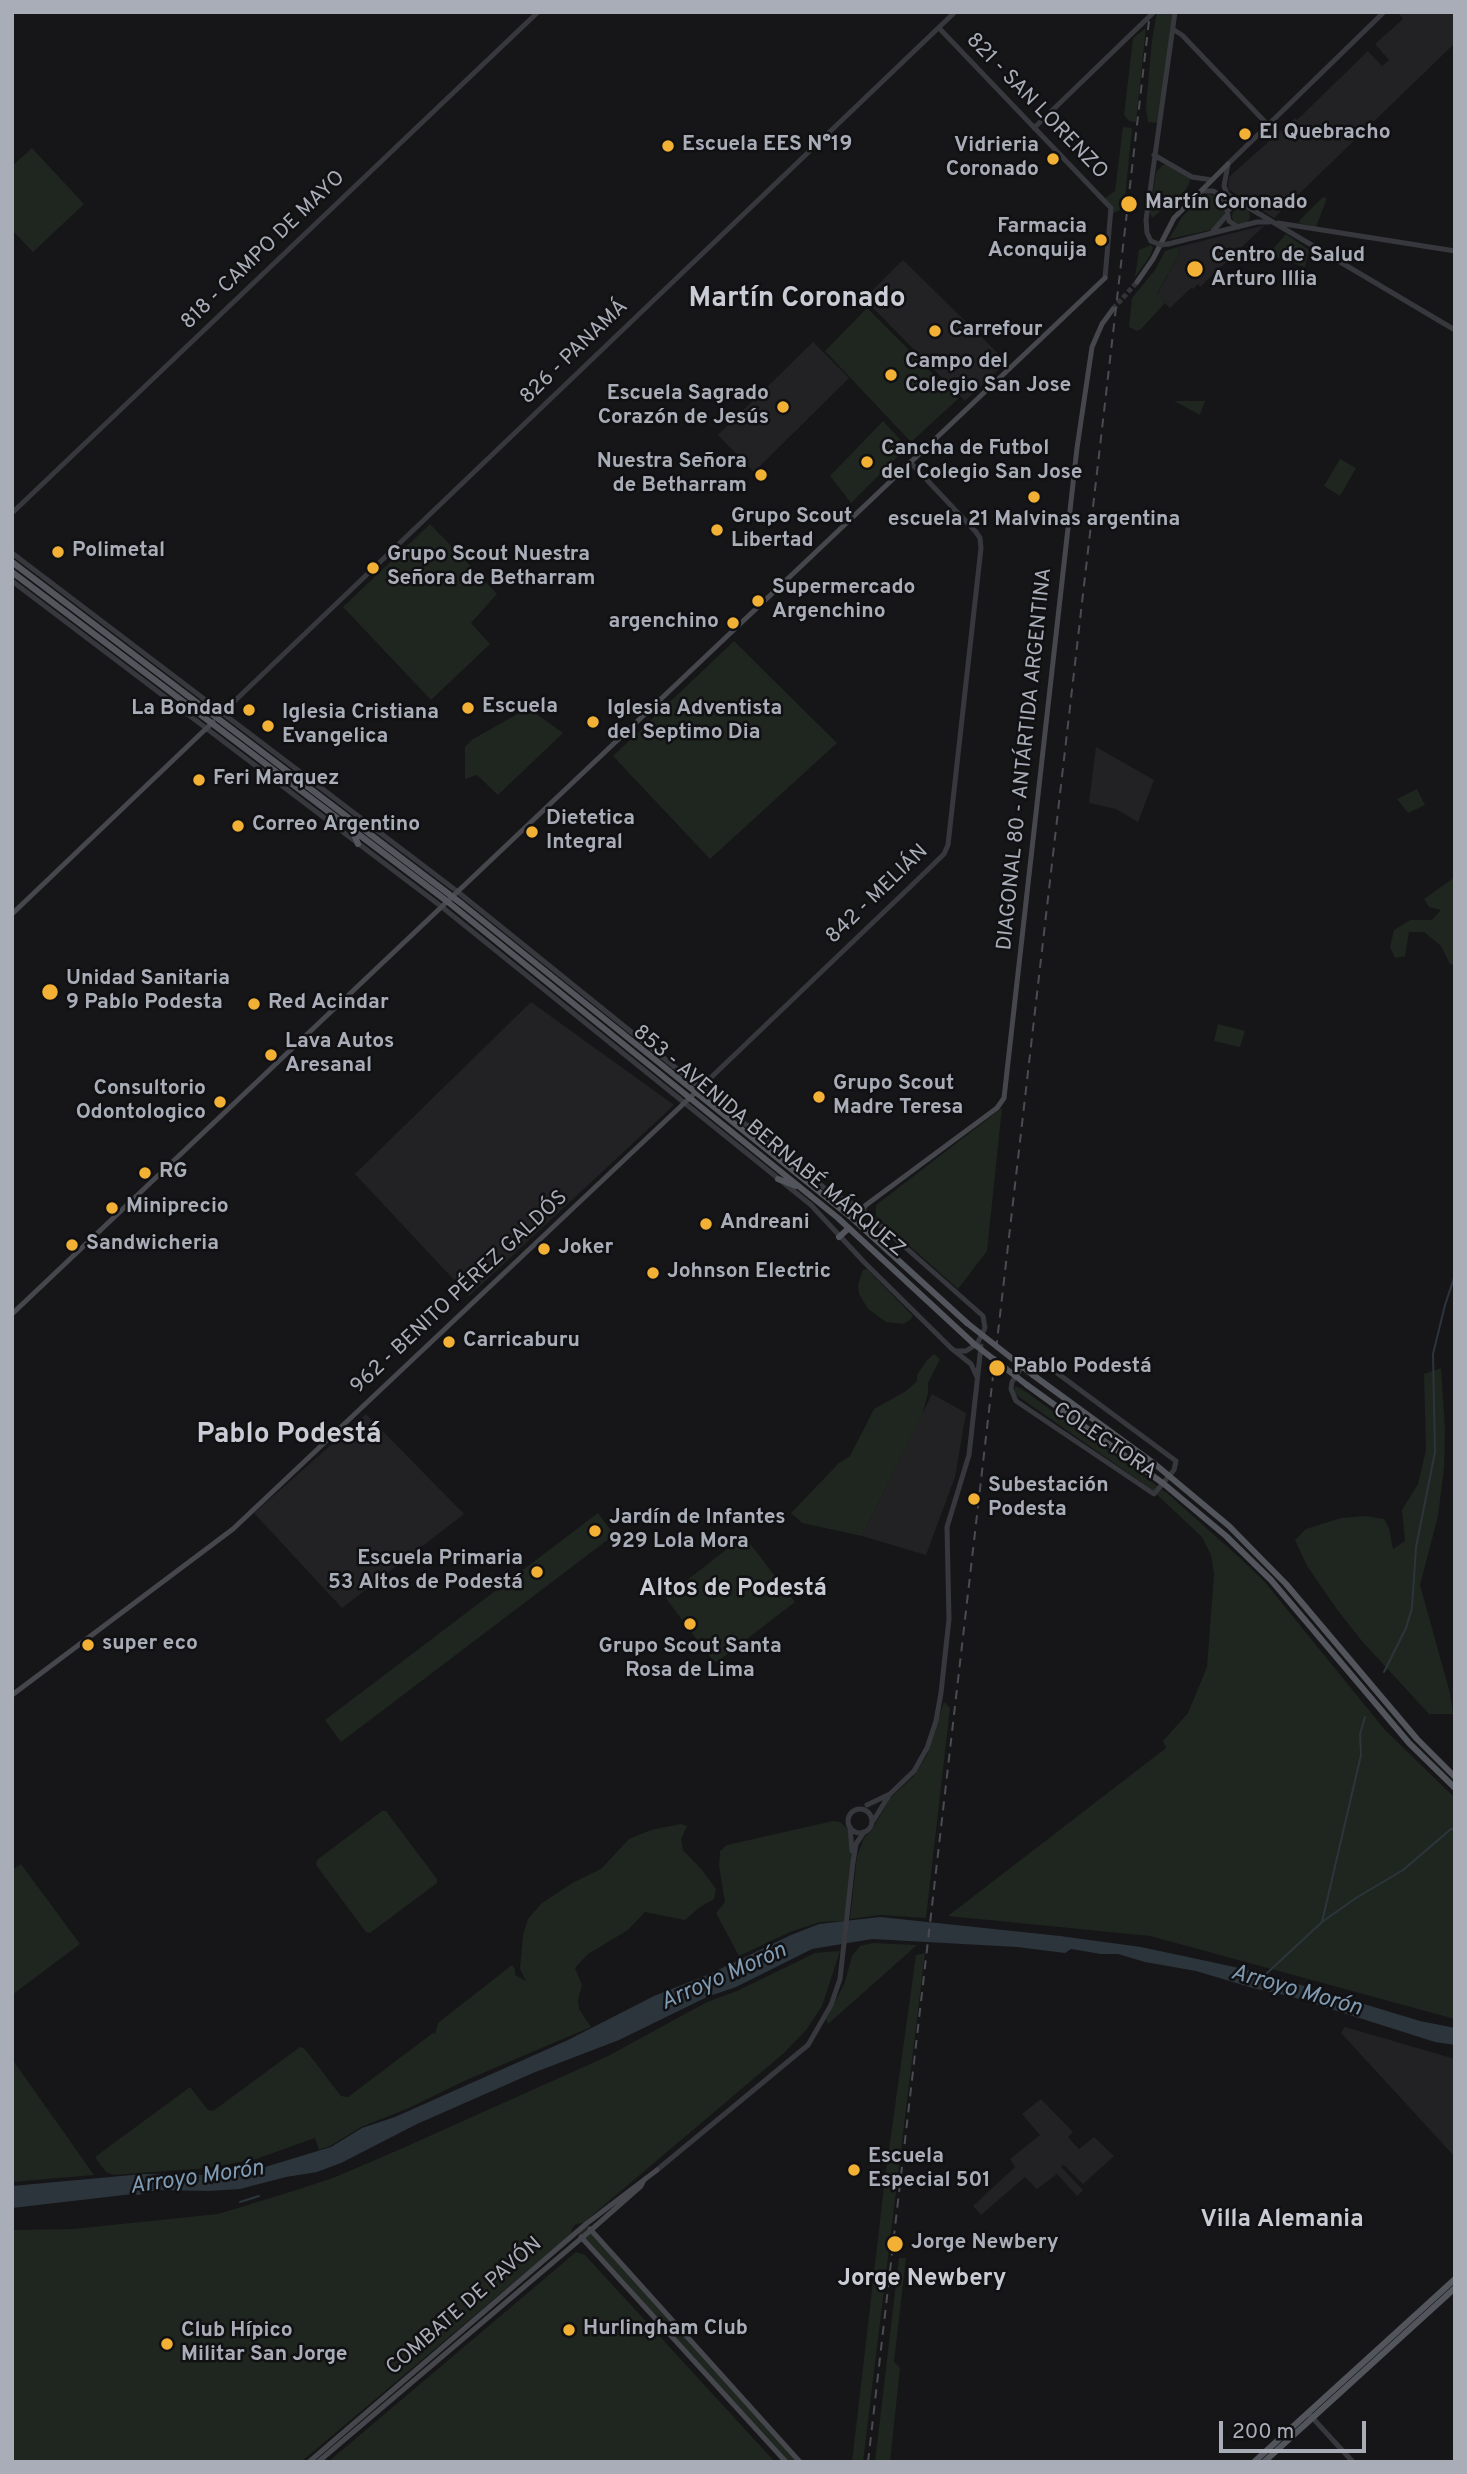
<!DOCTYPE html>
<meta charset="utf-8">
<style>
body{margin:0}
#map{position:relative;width:1467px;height:2474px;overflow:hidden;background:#161618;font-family:Overpass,sans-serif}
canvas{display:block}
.frame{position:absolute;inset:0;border:14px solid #a8adb8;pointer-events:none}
.scale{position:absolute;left:1219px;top:2421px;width:147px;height:32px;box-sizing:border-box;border:4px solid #a8adb8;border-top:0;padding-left:9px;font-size:21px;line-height:24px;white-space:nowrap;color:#a8adb8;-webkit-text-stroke:5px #111113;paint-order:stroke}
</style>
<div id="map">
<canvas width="1467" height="2474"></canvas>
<div class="frame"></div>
<div class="scale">200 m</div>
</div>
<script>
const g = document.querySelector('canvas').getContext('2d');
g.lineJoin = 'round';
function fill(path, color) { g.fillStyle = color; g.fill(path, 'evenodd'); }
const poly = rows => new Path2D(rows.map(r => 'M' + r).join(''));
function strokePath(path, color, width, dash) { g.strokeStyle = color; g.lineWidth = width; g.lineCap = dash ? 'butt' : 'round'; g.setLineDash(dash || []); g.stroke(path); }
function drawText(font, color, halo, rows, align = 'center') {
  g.font = font + ' Overpass,sans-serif'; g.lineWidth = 5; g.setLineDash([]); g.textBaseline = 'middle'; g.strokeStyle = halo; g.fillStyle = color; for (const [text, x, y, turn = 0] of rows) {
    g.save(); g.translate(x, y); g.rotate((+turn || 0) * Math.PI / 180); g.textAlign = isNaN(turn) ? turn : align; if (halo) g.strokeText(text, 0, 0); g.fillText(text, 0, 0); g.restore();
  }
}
fill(poly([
 [1398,12,1455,12,1455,43,1274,218,1228,189,1229,177,1295,118,1297,120,1368,51,1382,66,1389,60,1375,44,1403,19],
 [1265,225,1200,287,1198,284,1193,289,1191,288,1170,308,1157,295,1179,254,1178,247],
 [903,260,1007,362,965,401,864,299],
 [813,342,849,378,754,472,718,435],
 [1096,747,1154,780,1138,822,1116,809,1089,803],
 [531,1002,674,1105,469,1296,355,1174],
 [932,1394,966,1413,955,1477,926,1555,862,1536],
 [366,1414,464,1514,342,1608,254,1513],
 [1345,2027,1455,2059,1455,2157,1341,2033],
 [1041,2099,1073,2132,1068,2137,1079,2149,1094,2137,1114,2156,1083,2184,1064,2165,1061,2167,1083,2190,1077,2196,1057,2174,1037,2189,1025,2177,981,2215,973,2206,1015,2167,1010,2159,1040,2135,1022,2114]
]), '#222225');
fill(poly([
 [1157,12,1173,12,1160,123,1148,122,1146,107,1152,40],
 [1146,28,1136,122,1129,121,1124,115,1133,38],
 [1123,127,1132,128,1125,199,1121,199,1120,210,1113,213,1104,199,1115,191],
 [32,148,84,204,33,252,12,230,12,166],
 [1163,165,1167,165,1189,178,1190,182,1185,191,1152,218,1150,212,1156,172],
 [1209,194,1219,197,1225,208,1224,215,1211,230,1169,239,1182,217,1202,196],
 [1323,197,1327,198,1316,227,1299,223,1300,220],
 '1232 216a9 9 0 1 1 18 0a9 9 0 1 1-18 0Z',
 [1286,234,1309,250,1305,267,1273,256,1272,250],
 [1151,245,1153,247,1150,256,1135,277,1139,250],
 [1178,247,1179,254,1157,294,1165,303,1141,329,1137,331,1129,327,1132,298,1155,270,1165,251],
 [867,308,958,399,911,442,825,351],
 [1174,401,1205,401,1200,415],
 [883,421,907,447,851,503,830,476],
 [1340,459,1356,468,1340,496,1324,486],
 [430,524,497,594,471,623,490,644,431,700,343,607],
 [734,641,837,743,710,859,613,756],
 [528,708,563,733,498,795,477,775,465,779,465,747,473,739],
 [1417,789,1425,805,1408,813,1397,799],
 [1455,877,1455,965,1450,964,1441,946,1424,932,1409,932,1405,956,1395,958,1390,947,1394,930,1410,920,1432,920,1441,910,1429,907,1424,899],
 [1218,1024,1245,1031,1240,1047,1214,1041],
 [1002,1108,987,1251,958,1289,876,1216,876,1205],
 [867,1269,913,1316,910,1320,903,1324,886,1322,868,1309,859,1294,858,1284,863,1270],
 [934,1354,940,1359,928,1383,928,1393,922,1415,862,1536,802,1523,791,1513,839,1463,850,1456,874,1409,906,1391,917,1381,917,1375,927,1360],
 [1441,1368,1445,1429,1444,1468,1438,1516,1420,1585,1450,1693,1453,1714,1429,1714,1361,1640,1336,1608,1307,1566,1295,1540,1306,1529,1341,1518,1365,1516,1384,1519,1389,1528,1393,1549,1405,1541,1402,1510,1418,1484,1426,1450,1424,1374],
 [1015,1386,1022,1389,1167,1493,1240,1558,1264,1581,1385,1730,1455,1798,1455,2019,1150,1936,948,1916,1166,1748,1163,1741,1188,1713,1207,1667,1214,1574,1211,1555,1202,1537,1151,1489,1019,1397,1014,1392],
 [598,1513,614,1535,341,1742,325,1720],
 [744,1536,795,1602,717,1662,713,1661,665,1597],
 [944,1702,950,1708,926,1918,880,1915,850,1919,857,1856,864,1838,872,1830,890,1798,913,1777,927,1755],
 [382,1811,386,1811,437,1879,437,1883,370,1933,366,1932,316,1865,317,1860],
 [833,1821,840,1822,848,1829,853,1862,844,1921,820,1922,790,1932,739,1956,716,1913,725,1902,719,1866,720,1851,727,1845],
 [681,1824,687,1826,681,1839,683,1850,702,1870,716,1889,714,1899,700,1907,685,1920,645,1912,628,1930,588,1954,575,1968,582,1985,578,2000,579,2009,591,2027,464,2081,409,2108,361,2127,330,2146,319,2150,315,2138,256,2159,208,2168,113,2175,106,2172,95,2157,190,2087,208,2110,213,2111,300,2047,304,2048,341,2096,348,2097,433,2033,435,2034,438,2023,512,1965,515,1969,515,1975,526,1981,520,1969,523,1935,528,1919,542,1903,574,1882,601,1869,629,1839,651,1830],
 [21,1864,80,1944,12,1995,12,1870],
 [873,1943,917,1945,828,2024,826,2019,845,1982,852,1956,860,1946],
 [840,1951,822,2006,806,2030,784,2053,583,2223,576,2224,572,2228,571,2234,301,2462,12,2462,12,2230,73,2229,218,2214,287,2193,333,2178,403,2148,608,2056,707,2002,737,1991,815,1953],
 [925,1953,863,2462,852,2462,885,2178,916,1955],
 [12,2059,94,2175,12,2182],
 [586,2224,652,2299,800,2462,786,2462,582,2238,577,2232],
 [576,2252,585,2255,775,2462,328,2462],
 [899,2258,906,2258,894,2362,900,2368,890,2462,875,2462]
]), '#1e261f');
fill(poly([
 [880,1917,1060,1936,1141,1947,1258,1972,1420,2021,1455,2028,1455,2045,1435,2042,1293,1997,1253,1988,1196,1971,1145,1962,1118,1954,1101,1954,1071,1949,1065,1953,1017,1947,872,1939,812,1949,736,1987,707,1997,619,2040,533,2073,417,2124,341,2163,317,2172,286,2177,240,2189,209,2191,157,2190,138,2195,133,2194,12,2208,12,2186,143,2174,202,2175,265,2167,331,2147,362,2128,395,2117,568,2040,654,1996,712,1973,791,1935,819,1924]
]), '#2c353c');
strokePath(poly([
 [1384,1672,1406,1628,1412,1608,1416,1547,1435,1452,1433,1354,1445,1305,1455,1275],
 [1322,1922,1356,1898,1403,1870,1451,1829,1455,1829],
 [1266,1974,1322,1922,1361,1755,1360,1734,1365,1717],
 [240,2202,259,2196]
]), '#2c353c', 2);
strokePath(poly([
 [1113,309,1137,282]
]), '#333438', 5, [5, 2.5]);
strokePath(poly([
 [1384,12,1228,164,1224,186,1227,194,1234,199,1455,330],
 [939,28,1111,208,1105,278],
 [1174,30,1182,35,1268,125],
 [1034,128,1154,12],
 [1154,155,1192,177,1212,180],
 [1201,191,1213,191,1220,195,1226,203,1227,211],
 [1278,223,1455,251],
 [1238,227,1229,221,1227,211,1235,205,1243,204],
 [1213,231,1227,215],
 [1151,241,1147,233,1146,220,1175,12],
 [1168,244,1257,222,1269,222],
 [12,513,538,12],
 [12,553,458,892,827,1190,862,1209,983,1316,985,1328,977,1344,966,1351,955,1351],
 [12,581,442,907,811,1205,864,1262,951,1348,971,1364,977,1377],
 [220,715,955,12],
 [700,1088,910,887,944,854,948,845,981,548,980,538,976,532,910,462],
 [1029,1361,1049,1367,1176,1461,1174,1470,1154,1494,1016,1401,1011,1389,1012,1382,1023,1365,1029,1361],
 [867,1805,890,1794,914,1771,927,1748,936,1721,941,1693,949,1619,947,1527,969,1455,981,1346],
 '848 1821a12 12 0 1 1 24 0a12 12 0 1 1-24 0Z',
 [873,1821,888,1797],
 [850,1827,852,1851],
 [657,2170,808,2045,831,2005,840,1979,853,1862,856,1844,864,1832],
 [1308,2413,1353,2462]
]), '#37383d', 5);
strokePath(poly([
 [1137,282,1153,259,1174,218,1228,164],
 [12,914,213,722],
 [853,1219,866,1205,997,1108,1004,1098,1077,448,1092,347,1102,324,1113,309],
 [12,1314,1105,278],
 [12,1695,233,1529,696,1092],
 [590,2229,800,2462],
 [581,2237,786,2462],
 [309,2462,586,2224,657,2170],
 [318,2462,591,2230,641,2186,644,2180]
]), '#45474d', 5);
strokePath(poly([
 [12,562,462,904,853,1219,967,1323],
 [12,572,448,902,838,1218,974,1344],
 [353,832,358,844],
 [750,1126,754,1138],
 [778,1179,796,1186],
 [839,1237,849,1228],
 [1033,1375,1156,1465,1229,1526,1286,1584,1417,1739,1455,1777],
 [1027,1385,1164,1484,1226,1536,1271,1580,1409,1743,1455,1788],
 [1254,2462,1455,2279],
 [1264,2462,1455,2288]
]), '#53555c', 6);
strokePath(poly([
 [868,2462,1150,12]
]), '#4a4c52', 2, [9, 7]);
strokePath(poly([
 [1151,241,1161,245,1168,244]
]), '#37383d', 5);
strokePath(poly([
 [967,1323,1033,1375],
 [974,1344,1027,1385]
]), '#53555c', 6);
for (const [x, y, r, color] of [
 [1245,134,7,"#f2b134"],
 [668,146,7,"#f2b134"],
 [1053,159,7,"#f2b134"],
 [1129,204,9,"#f2b134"],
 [1101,240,7,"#f2b134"],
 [1195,269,9,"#f2b134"],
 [935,331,7,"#f2b134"],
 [891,375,7,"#f2b134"],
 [783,407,7,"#f2b134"],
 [867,462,7,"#f2b134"],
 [761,475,7,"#f2b134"],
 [1034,497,7,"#f2b134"],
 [717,530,7,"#f2b134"],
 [58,552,7,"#f2b134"],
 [373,568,7,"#f2b134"],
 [758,601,7,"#f2b134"],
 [733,623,7,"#f2b134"],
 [468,708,7,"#f2b134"],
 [249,710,7,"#f2b134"],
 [593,722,7,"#f2b134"],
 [268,726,7,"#f2b134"],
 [199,780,7,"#f2b134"],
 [238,826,7,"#f2b134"],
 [532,832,7,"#f2b134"],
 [50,992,9,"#f2b134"],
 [254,1004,7,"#f2b134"],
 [271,1055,7,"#f2b134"],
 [819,1097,7,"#f2b134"],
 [220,1102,7,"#f2b134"],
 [145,1173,7,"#f2b134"],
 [112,1208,7,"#f2b134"],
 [706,1224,7,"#f2b134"],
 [72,1245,7,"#f2b134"],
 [544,1249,7,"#f2b134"],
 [653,1273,7,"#f2b134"],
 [449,1342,7,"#f2b134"],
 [997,1368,9,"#f2b134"],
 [974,1499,7,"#f2b134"],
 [595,1531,7,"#f2b134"],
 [537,1572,7,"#f2b134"],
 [690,1624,7,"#f2b134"],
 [88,1645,7,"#f2b134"],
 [854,2170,7,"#f2b134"],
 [895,2244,9,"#f2b134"],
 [569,2330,7,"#f2b134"],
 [167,2344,7,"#f2b134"]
]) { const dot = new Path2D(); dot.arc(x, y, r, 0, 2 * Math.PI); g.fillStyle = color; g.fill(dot); strokePath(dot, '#111113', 2.5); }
drawText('21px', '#a8adb8', '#111113', [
 ["821 - SAN LORENZO",1036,107,46],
 ["818 - CAMPO DE MAYO",264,251,-44],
 ["826 - PANAMÁ",575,353,-44],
 ["DIAGONAL 80 - ANTÁRTIDA ARGENTINA",1026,759,-84],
 ["842 - MELIÁN",878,895,-44],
 ["853 - AVENIDA BERNABÉ MÁRQUEZ",768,1142,40],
 ["962 - BENITO PÉREZ GALDÓS",460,1293,-43],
 ["COLECTORA",1104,1442,34],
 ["COMBATE DE PAVÓN",465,2307,-41]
]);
drawText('bold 21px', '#a8adb8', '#111113', [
 ["El Quebracho",1259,134],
 ["Escuela EES N°19",682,146],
 ["Vidrieria",1039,147,"right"],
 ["Coronado",1039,171,"right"],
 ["Martín Coronado",1145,204],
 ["Farmacia",1087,228,"right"],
 ["Aconquija",1087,252,"right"],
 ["Centro de Salud",1211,257],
 ["Arturo Illia",1211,281],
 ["Carrefour",949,331],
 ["Campo del",905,363],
 ["Colegio San Jose",905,387],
 ["Escuela Sagrado",769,395,"right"],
 ["Corazón de Jesús",769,419,"right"],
 ["Cancha de Futbol",881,450],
 ["del Colegio San Jose",881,474],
 ["Nuestra Señora",747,463,"right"],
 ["de Betharram",747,487,"right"],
 ["Grupo Scout",731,518],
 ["Libertad",731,542],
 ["escuela 21 Malvinas argentina",1034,521,"center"],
 ["Polimetal",72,552],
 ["Grupo Scout Nuestra",387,556],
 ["Señora de Betharram",387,580],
 ["Supermercado",772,589],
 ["Argenchino",772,613],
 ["argenchino",719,623,"right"],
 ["Escuela",482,708],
 ["La Bondad",235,710,"right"],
 ["Iglesia Adventista",607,710],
 ["del Septimo Dia",607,734],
 ["Iglesia Cristiana",282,714],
 ["Evangelica",282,738],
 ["Feri Marquez",213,780],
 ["Dietetica",546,820],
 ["Integral",546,844],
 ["Correo Argentino",252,826],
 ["Unidad Sanitaria",66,980],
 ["9 Pablo Podesta",66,1004],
 ["Red Acindar",268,1004],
 ["Lava Autos",285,1043],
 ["Aresanal",285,1067],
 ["Grupo Scout",833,1085],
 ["Madre Teresa",833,1109],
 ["Consultorio",206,1090,"right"],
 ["Odontologico",206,1114,"right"],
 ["RG",159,1173],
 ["Miniprecio",126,1208],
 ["Andreani",720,1224],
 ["Sandwicheria",86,1245],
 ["Joker",558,1249],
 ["Johnson Electric",667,1273],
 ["Carricaburu",463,1342],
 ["Pablo Podestá",1013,1368],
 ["Subestación",988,1487],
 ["Podesta",988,1511],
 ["Jardín de Infantes",609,1519],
 ["929 Lola Mora",609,1543],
 ["Escuela Primaria",523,1560,"right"],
 ["53 Altos de Podestá",523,1584,"right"],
 ["super eco",102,1645],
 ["Grupo Scout Santa",690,1648,"center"],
 ["Rosa de Lima",690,1672,"center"],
 ["Escuela",868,2158],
 ["Especial 501",868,2182],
 ["Jorge Newbery",911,2244],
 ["Hurlingham Club",583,2330],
 ["Club Hípico",181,2332],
 ["Militar San Jorge",181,2356]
], 'left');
drawText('italic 23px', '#7f9bb3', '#111113', [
 ["Arroyo Morón",724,1978,-24],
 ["Arroyo Morón",1296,1992,16],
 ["Arroyo Morón",197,2179,-8]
]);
drawText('bold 24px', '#c9ccd4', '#111113', [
 ["Altos de Podestá",733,1590],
 ["Villa Alemania",1282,2221],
 ["Jorge Newbery",922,2280]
]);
drawText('bold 28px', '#c9ccd4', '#111113', [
 ["Martín Coronado",797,300],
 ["Pablo Podestá",289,1436]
]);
</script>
